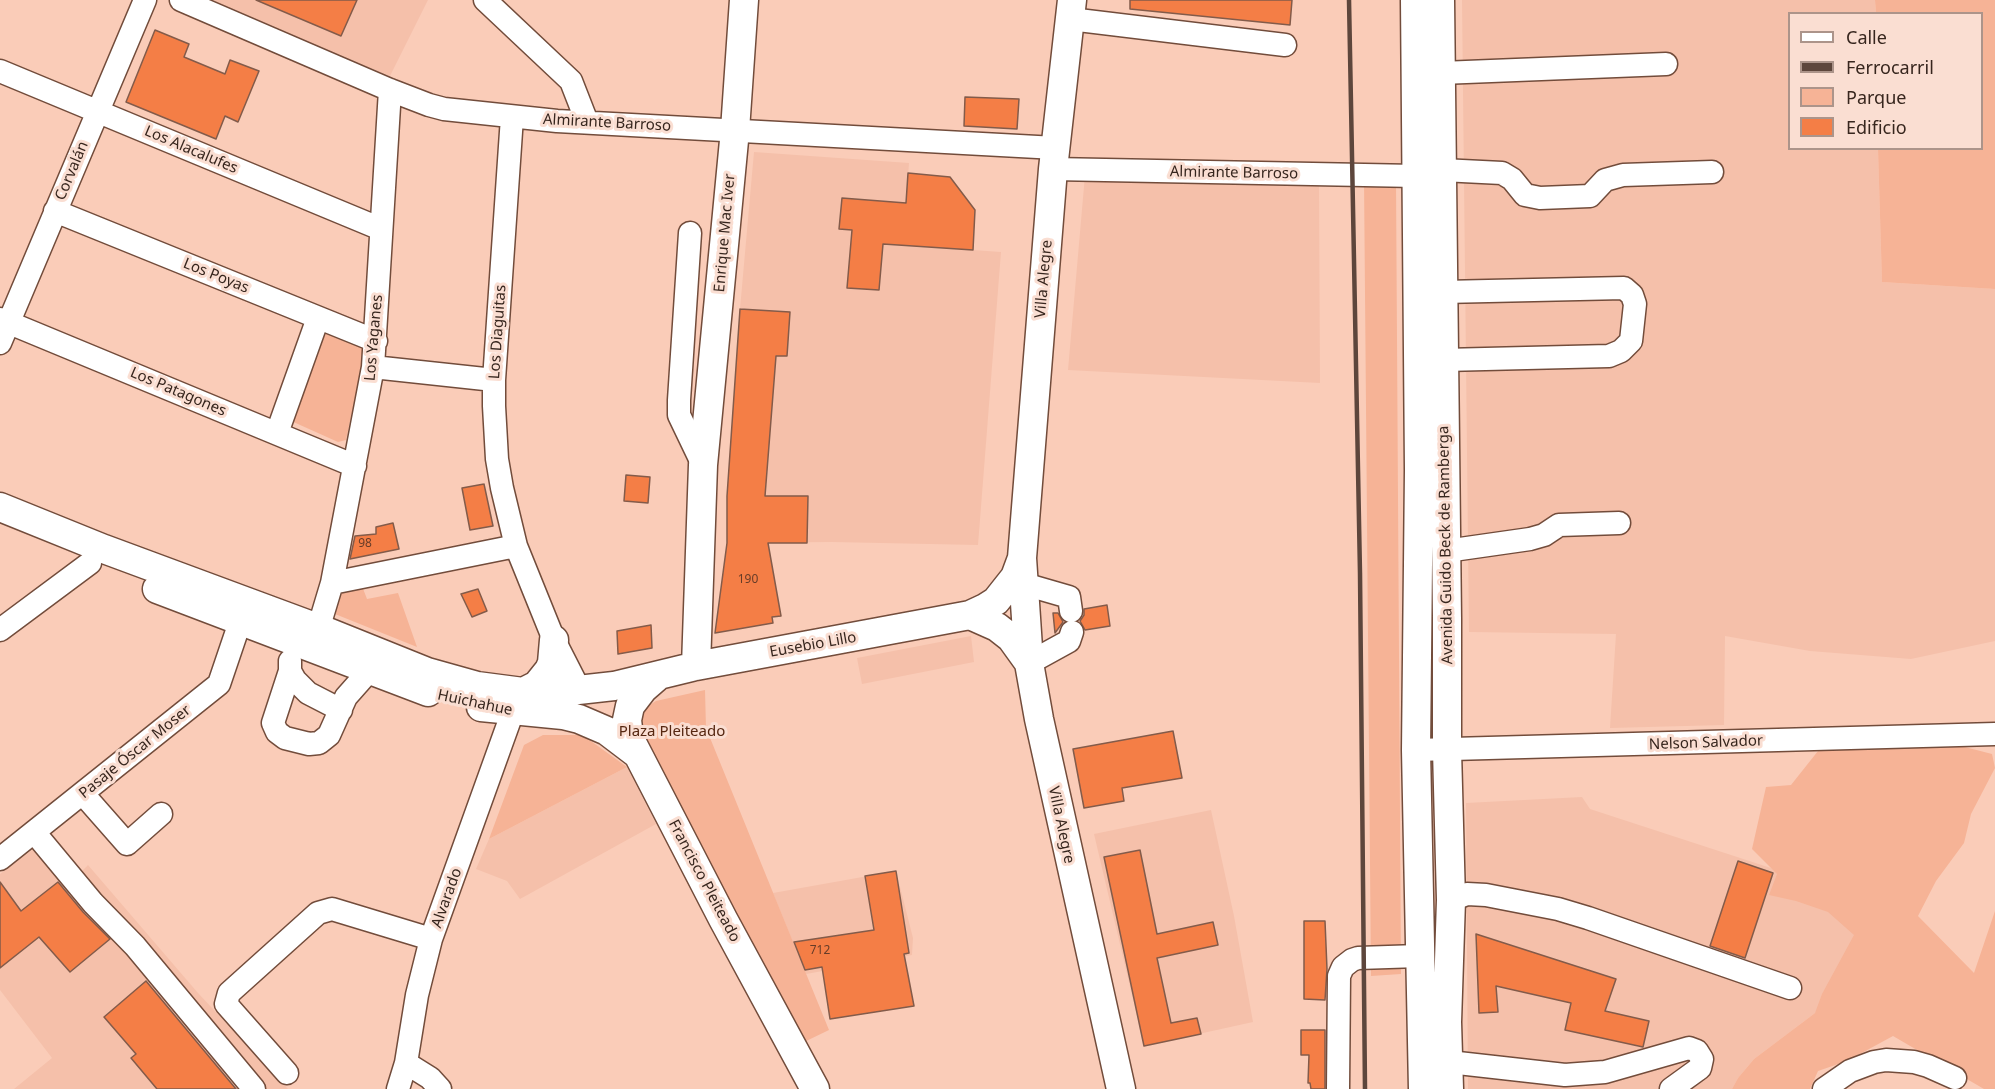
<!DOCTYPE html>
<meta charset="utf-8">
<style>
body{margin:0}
#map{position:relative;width:1995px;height:1089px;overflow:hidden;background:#faccb8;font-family:"Noto Sans",sans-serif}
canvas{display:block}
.legend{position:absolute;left:1788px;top:12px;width:195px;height:138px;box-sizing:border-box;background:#faded2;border:2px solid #ac948a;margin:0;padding:8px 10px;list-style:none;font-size:18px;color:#37261e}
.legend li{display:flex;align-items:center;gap:12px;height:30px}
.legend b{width:30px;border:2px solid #ac948a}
</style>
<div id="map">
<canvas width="1995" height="1089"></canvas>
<ul class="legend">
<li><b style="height:8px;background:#fff"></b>Calle</li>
<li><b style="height:8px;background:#5d463c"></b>Ferrocarril</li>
<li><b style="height:16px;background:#f6b396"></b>Parque</li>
<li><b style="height:16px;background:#f47e46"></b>Edificio</li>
</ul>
</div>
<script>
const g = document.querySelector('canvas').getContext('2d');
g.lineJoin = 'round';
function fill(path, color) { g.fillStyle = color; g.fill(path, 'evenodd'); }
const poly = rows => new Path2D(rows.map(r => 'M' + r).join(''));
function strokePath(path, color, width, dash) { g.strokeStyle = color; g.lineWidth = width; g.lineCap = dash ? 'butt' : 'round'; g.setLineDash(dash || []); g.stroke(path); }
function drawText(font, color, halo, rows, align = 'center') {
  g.font = font + ' "Noto Sans",sans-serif'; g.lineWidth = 6; g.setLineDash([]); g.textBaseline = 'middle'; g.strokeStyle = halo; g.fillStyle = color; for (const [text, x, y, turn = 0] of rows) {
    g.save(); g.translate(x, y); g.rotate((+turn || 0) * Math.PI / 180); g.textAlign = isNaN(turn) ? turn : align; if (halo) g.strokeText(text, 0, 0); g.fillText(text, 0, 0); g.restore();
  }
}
fill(poly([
 [203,0,428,0,390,76],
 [1462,0,1875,0,1876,13,1790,14,1790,148,1878,149,1882,282,1995,289,1995,641,1911,659,1810,651,1725,636,1724,725,1610,728,1616,634,1469,632],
 [754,152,909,163,903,245,1001,252,978,545,832,542,727,543,727,496,740,309],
 [1085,175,1319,183,1320,383,1068,370],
 [971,636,974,662,862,684,857,658],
 [627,767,656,824,520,899,507,881,476,869,489,839],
 [1582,797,1590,809,1918,916,1815,1013,1754,1059,1738,1078,1732,1089,1468,1089,1466,803],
 [1211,810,1234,916,1253,1022,1144,1046,1094,834],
 [44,841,76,877,88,865,198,993,288,1089,14,1089,52,1058,0,990,0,874],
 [896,871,913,938,912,955,806,974,773,893]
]), '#f5c0aa');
fill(poly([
 [1875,0,1995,0,1995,289,1882,282,1878,149,1982,148,1982,14,1876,13],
 [1364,179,1396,181,1401,974,1371,976],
 [324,327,363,346,365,351,346,440,338,442,289,420],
 [362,586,367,599,398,593,417,647,335,614,339,595,347,588],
 [705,690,706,728,829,1030,800,1044,641,746,638,722,642,710,656,701],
 [543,735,578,735,588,739,627,767,489,839,524,745],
 [1957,745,1992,754,1995,768,1971,814,1964,843,1936,881,1918,916,1974,973,1995,911,1995,1089,1984,1089,1893,1036,1847,1061,1818,1071,1810,1089,1732,1089,1738,1078,1754,1059,1815,1013,1822,994,1854,935,1828,912,1796,901,1769,895,1777,874,1752,849,1766,787,1791,785,1818,751]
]), '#f6b396');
const building = poly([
 [256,0,357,0,341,36,256,0],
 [1130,0,1292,0,1290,25,1130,9,1130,0],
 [155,30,189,44,184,57,225,74,230,60,259,71,238,122,225,116,216,139,126,102,155,30],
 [965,97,1019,99,1017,129,964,126,965,97],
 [908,173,950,177,975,210,973,250,883,244,879,290,847,288,852,230,839,229,842,198,906,203,908,173],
 [740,309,790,312,787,356,776,356,765,496,808,496,807,543,768,543,781,616,772,617,773,623,715,633,727,543,727,496,740,309],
 [626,475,650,477,648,503,624,501,626,475],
 [484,484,493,526,470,530,462,488,484,484],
 [393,523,399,549,350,559,355,536,376,534,376,527,393,523],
 [478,589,487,611,472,617,461,594,478,589],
 [1107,605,1110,626,1085,630,1080,621,1084,615,1084,609,1107,605],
 [1053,613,1058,613,1063,622,1055,633,1053,613],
 [651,625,652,648,618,654,617,631,651,625],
 [1173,731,1182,778,1122,788,1124,801,1084,808,1073,749,1173,731],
 [1140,850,1157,934,1213,922,1218,945,1157,958,1171,1023,1197,1018,1201,1034,1144,1046,1104,857,1140,850],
 [1738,861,1773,873,1745,958,1710,946,1738,861],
 [896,871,909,953,904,954,914,1006,830,1019,822,967,805,970,794,942,874,930,865,876,896,871],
 [0,882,21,911,58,882,83,912,110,939,70,972,39,937,0,968,0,882],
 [1304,921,1325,921,1327,969,1325,1000,1304,999,1304,921],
 [1476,934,1616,979,1605,1011,1649,1021,1643,1047,1565,1030,1571,1003,1496,986,1498,1012,1479,1013,1476,934],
 [146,981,236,1089,157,1089,131,1058,136,1054,104,1017,146,981],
 [1301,1030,1325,1030,1325,1089,1311,1089,1310,1083,1308,1083,1309,1055,1301,1055,1301,1030]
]);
fill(building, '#f47e46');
strokePath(building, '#835b4a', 1.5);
const minor = poly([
 [181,0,390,90,429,105,444,109,557,121,1056,148],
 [485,0,571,81,587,122],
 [1070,19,1285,45],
 [0,71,381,229],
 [1441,73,1666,64],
 [512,117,494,380,494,406,497,459,502,488,516,546,554,640,580,691],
 [1053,169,1416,176],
 [1442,170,1502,173,1512,179,1525,195,1540,198,1590,196,1605,180,1623,175,1712,172],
 [55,211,376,341],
 [690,233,679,400,679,415,703,465],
 [1443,292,1624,288,1632,295,1635,304,1631,341,1621,351,1609,356,1444,360],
 [0,319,355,466],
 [0,343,145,0],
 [373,367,494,380],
 [277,433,318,318],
 [1446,551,1530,539,1544,535,1559,525,1619,523],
 [332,583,516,546],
 [1024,584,1069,597,1071,611],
 [0,630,90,563],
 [314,643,332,583,373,367,390,90],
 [290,661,290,671,295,680,308,693,341,710],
 [1029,663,1069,641,1072,632],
 [290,671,273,723,277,732,285,738,309,744,319,743,329,735,346,697,369,671],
 [1416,750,1995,734],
 [83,794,127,844,161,814],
 [34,832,93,903,135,946,254,1089],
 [0,859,219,684,240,622],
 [1451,900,1467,894,1486,895,1558,909,1588,918,1790,988],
 [1449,1062,1565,1075,1605,1072,1689,1048,1697,1051,1702,1059,1700,1068,1671,1089],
 [406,1063,430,1078,440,1089],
 [287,1073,226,1004,229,993,318,913,332,909,431,939],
 [398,1089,406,1063,417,995,431,939,513,711],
 [1338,1089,1339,976,1343,967,1352,960,1358,958,1419,956],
 [1824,1089,1850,1071,1874,1062,1886,1060,1914,1062,1928,1066,1955,1078]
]);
const major = poly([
 [1072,0,1053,169,1022,558,1029,663,1039,719,1121,1089],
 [1415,0,1419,470,1416,750,1423,1089],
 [1440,0,1447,618,1447,750,1451,900,1447,1022,1449,1089],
 [0,507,104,549,320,629,427,672,477,686,523,692,560,692,614,686,696,666,970,615,985,608,996,601,1015,577,1022,558],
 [157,589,428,692],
 [970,615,997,627,1011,638,1029,663],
 [696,666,703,465,735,130,744,0],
 [658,676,643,689,630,706,627,720,629,737,723,919,815,1089],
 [523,692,537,685,549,670,552,663,554,640],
 [481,707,563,715,579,719,607,731,636,753]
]);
strokePath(minor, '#724c3b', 25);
strokePath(major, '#724c3b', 31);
strokePath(minor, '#fff', 22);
strokePath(major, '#fff', 28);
strokePath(poly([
 [1349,0,1360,573,1365,1089]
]), '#5d463c', 4.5);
drawText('12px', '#663c28', null, [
 ["98",365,544],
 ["190",748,580],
 ["712",820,951]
]);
drawText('15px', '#37261e', '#faded2', [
 ["Almirante Barroso",607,123,3],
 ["Los Alacalufes",191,150,23],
 ["Corvalán",72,171,-67],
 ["Almirante Barroso",1234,173,1],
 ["Enrique Mac Iver",725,233,-85],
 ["Los Poyas",216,276,22],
 ["Villa Alegre",1044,279,-85],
 ["Los Diaguitas",498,332,-86],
 ["Los Yaganes",374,338,-85],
 ["Los Patagones",178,392,23],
 ["Avenida Guido Beck de Ramberga",1446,545,-91],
 ["Eusebio Lillo",813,645,-10],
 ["Huichahue",475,703,12],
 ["Nelson Salvador",1706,743,-2],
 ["Pasaje Óscar Moser",135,752,-39],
 ["Villa Alegre",1061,825,78],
 ["Francisco Pleiteado",704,881,62],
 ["Alvarado",447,898,-70]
]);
drawText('15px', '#562711', '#faded2', [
 ["Plaza Pleiteado",672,732]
]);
</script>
